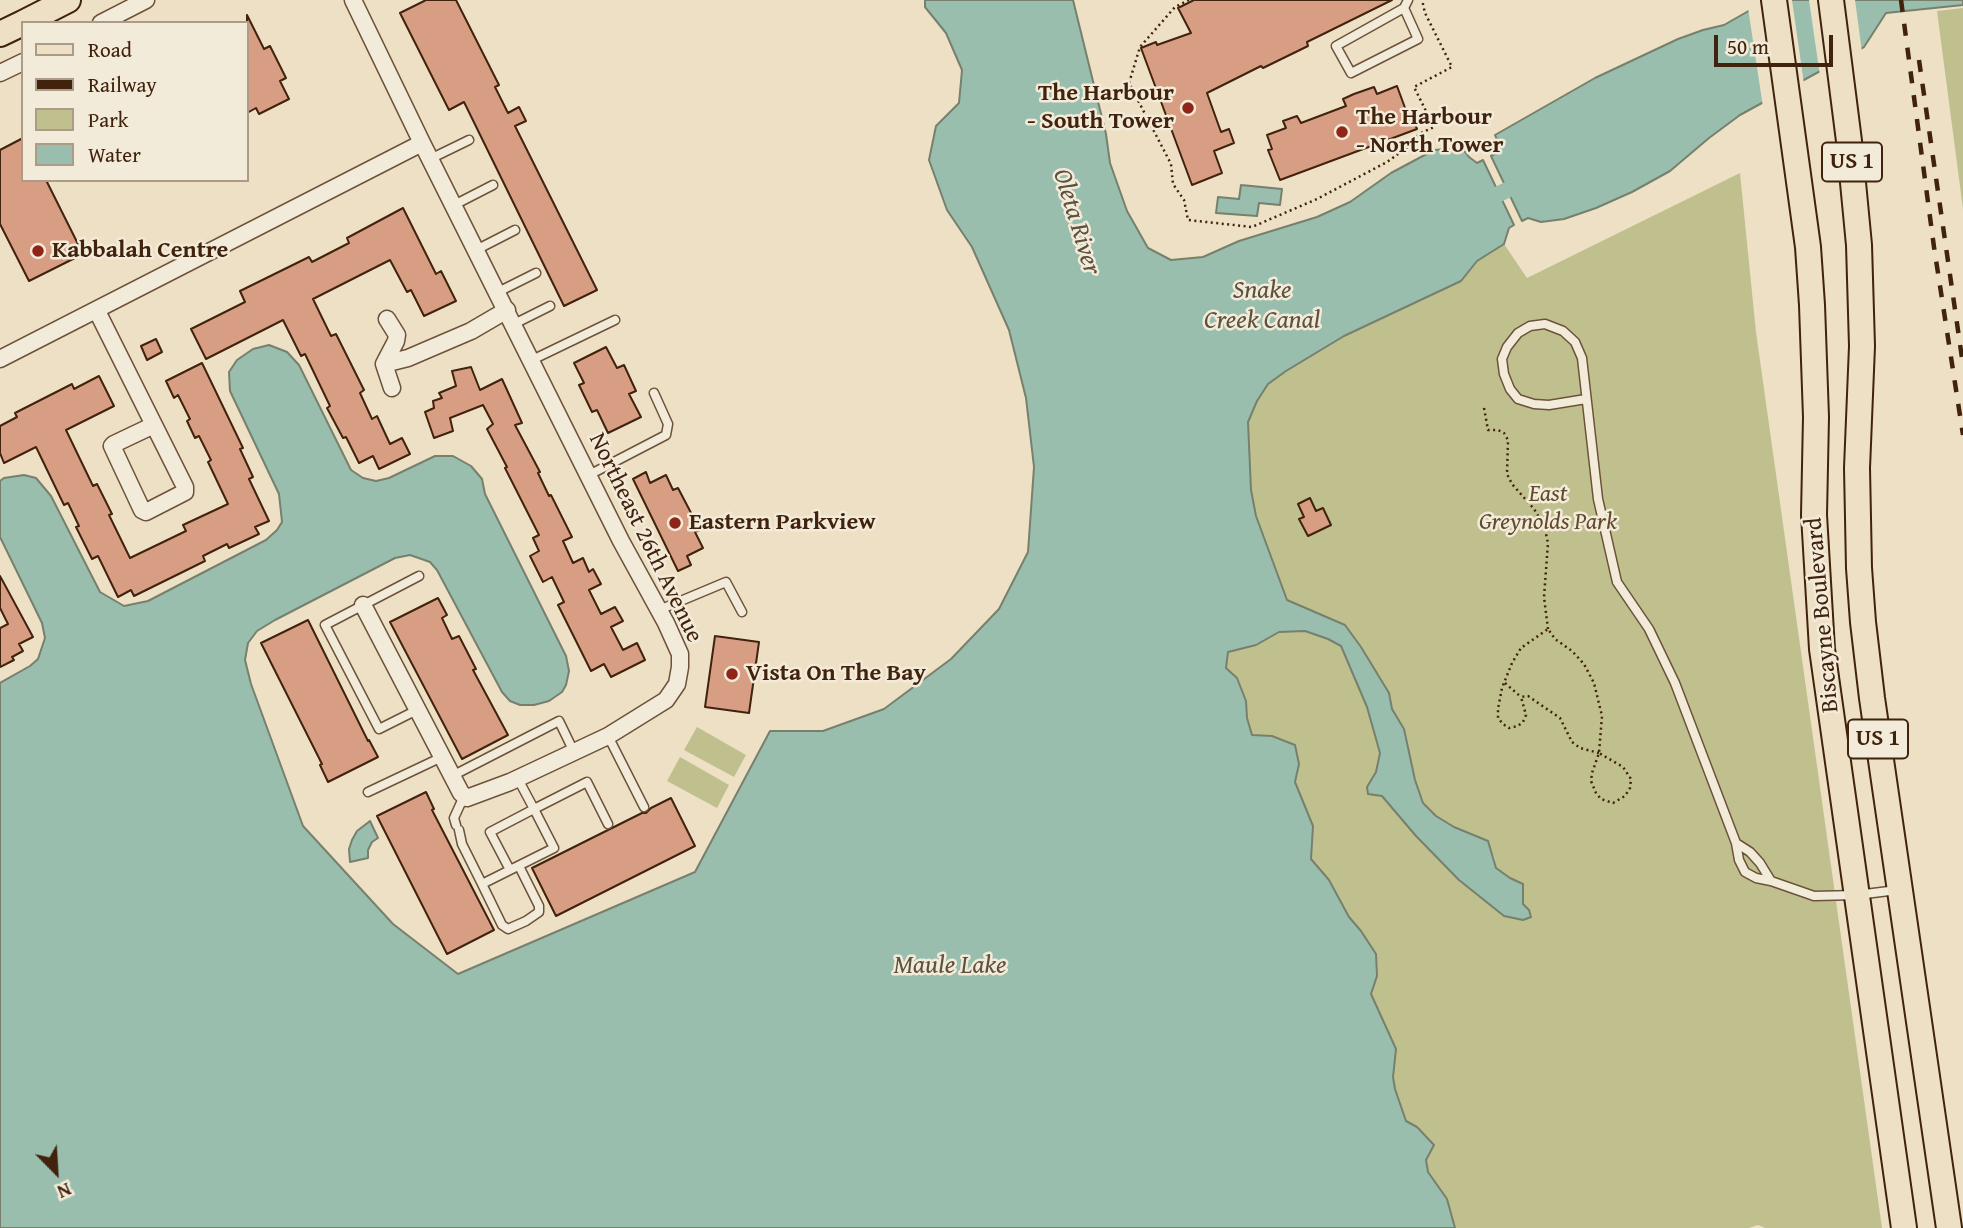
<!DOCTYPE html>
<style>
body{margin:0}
#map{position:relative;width:1963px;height:1228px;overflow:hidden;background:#ede0c5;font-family:"Gentium Book Plus",serif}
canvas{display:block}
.legend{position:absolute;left:21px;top:21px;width:228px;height:161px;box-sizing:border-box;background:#f3ebd9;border:2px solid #ac9b87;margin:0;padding:9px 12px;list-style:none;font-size:21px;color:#41220c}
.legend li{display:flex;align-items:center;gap:14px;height:35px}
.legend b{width:35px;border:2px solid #ac9b87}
.north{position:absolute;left:21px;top:1137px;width:70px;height:70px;-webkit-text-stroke:5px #f3ebd9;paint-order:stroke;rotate:156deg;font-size:19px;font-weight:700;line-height:28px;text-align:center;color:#41220c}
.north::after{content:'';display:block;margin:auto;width:24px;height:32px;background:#41220c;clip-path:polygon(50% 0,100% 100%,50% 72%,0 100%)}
.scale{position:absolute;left:1714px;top:35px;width:119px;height:32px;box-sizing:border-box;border:4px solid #41220c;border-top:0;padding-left:9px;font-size:21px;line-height:24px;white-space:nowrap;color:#41220c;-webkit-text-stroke:5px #f3ebd9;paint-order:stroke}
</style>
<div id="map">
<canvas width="1963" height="1228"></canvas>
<ul class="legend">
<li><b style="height:9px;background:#ede0c5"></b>Road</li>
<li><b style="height:9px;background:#41220c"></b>Railway</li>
<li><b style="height:19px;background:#c0c08f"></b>Park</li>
<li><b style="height:19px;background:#9abeae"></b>Water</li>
</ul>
<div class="north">N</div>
<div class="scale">50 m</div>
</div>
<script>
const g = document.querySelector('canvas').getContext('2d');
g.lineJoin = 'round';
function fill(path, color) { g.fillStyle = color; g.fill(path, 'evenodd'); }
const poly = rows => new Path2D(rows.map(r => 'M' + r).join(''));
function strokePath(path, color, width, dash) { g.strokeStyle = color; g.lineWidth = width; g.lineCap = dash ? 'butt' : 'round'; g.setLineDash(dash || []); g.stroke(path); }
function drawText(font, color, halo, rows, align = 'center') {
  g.font = font + ' "Gentium Book Plus",serif'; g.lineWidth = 5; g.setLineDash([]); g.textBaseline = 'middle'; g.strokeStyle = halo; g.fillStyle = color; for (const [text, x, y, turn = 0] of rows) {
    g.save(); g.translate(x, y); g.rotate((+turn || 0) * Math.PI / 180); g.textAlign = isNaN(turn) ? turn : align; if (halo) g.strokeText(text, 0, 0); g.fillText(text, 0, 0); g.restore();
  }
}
fill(poly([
 [1963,8,1963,209,1937,11],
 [1740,173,1756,332,1882,1228,1765,1228,1758,1225,1749,1228,1455,1228,1447,1199,1428,1172,1417,1127,1406,1121,1395,1089,1393,1077,1396,1049,1371,994,1377,976,1361,931,1349,918,1329,880,1311,859,1313,826,1295,782,1299,764,1272,736,1252,735,1247,718,1246,700,1226,668,1228,652,1256,645,1279,632,1305,631,1328,639,1341,647,1367,707,1380,753,1376,772,1367,787,1382,796,1416,836,1459,880,1504,915,1523,920,1529,910,1523,904,1523,884,1510,878,1496,868,1494,856,1475,835,1454,827,1436,816,1423,803,1415,780,1404,730,1392,709,1389,693,1361,647,1345,625,1287,600,1256,516,1251,490,1248,422,1257,401,1267,384,1286,371,1344,336,1461,281,1477,261,1504,244,1527,278],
 [697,727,746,755,734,777,684,750],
 [680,757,729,785,717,808,667,781]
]), '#c0c08f');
const water = poly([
 [925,0,1073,0,1106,134,1110,163,1127,211,1148,248,1171,260,1203,257,1239,241,1317,217,1350,202,1391,173,1434,150,1462,148,1469,157,1477,163,1483,160,1514,225,1509,228,1504,244,1477,261,1461,281,1344,336,1286,371,1268,384,1257,401,1248,422,1251,490,1256,516,1287,600,1345,625,1361,647,1389,693,1392,709,1404,729,1415,780,1423,803,1436,816,1454,827,1488,841,1496,868,1510,878,1523,884,1523,904,1529,910,1531,917,1523,920,1504,916,1459,880,1416,836,1382,796,1368,794,1367,787,1376,772,1380,753,1367,707,1341,646,1328,639,1305,631,1279,632,1256,645,1228,652,1226,668,1237,678,1246,701,1247,718,1252,735,1272,736,1295,745,1299,764,1295,782,1313,826,1311,859,1329,880,1349,917,1361,931,1376,954,1377,976,1371,994,1396,1049,1393,1077,1395,1089,1406,1121,1417,1127,1434,1145,1426,1160,1428,1172,1447,1199,1455,1228,0,1228,0,683,30,666,38,659,45,638,42,623,0,537,0,481,4,478,24,475,36,478,51,496,100,592,124,606,148,601,266,540,277,530,282,522,279,494,230,391,229,372,237,360,253,349,269,345,287,352,299,365,351,470,363,478,376,481,389,478,435,456,453,456,471,466,482,479,485,494,566,656,569,671,566,685,562,692,549,701,534,705,520,705,510,701,502,692,437,570,430,562,410,555,395,558,275,620,257,631,248,643,245,660,251,684,303,826,393,924,458,974,695,872,770,731,823,731,884,709,951,659,999,609,1028,552,1034,467,1026,398,1009,330,972,247,947,210,929,160,936,126,959,103,962,70,946,33,925,7,925,0],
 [1768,0,1963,0,1963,5,1886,13,1864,47,1740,115,1709,138,1670,171,1632,192,1596,208,1564,219,1541,222,1528,218,1522,221,1491,156,1497,153,1500,146,1495,135,1595,78,1678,39,1703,30,1724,25,1768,0],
 [1241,185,1282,189,1280,205,1259,203,1257,216,1216,213,1218,197,1239,199,1241,185],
 [370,821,378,838,372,842,368,850,368,858,350,862,349,849,352,840,357,831,370,821]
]);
fill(water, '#9abeae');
strokePath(water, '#76806d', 2);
fill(poly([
 [1761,0,1792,0,1804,84,1763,107,1748,8],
 [1809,0,1855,0,1862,52,1820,76]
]), '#ede0c5');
strokePath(poly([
 [1480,203,1526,181]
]), '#9abeae', 16);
const building = poly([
 [426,0,456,0,499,85,495,87,508,113,519,107,526,121,515,126,597,290,564,306,464,102,449,110,400,13,426,0],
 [1194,0,1392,0,1307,42,1308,46,1263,68,1261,66,1207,93,1221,132,1229,129,1234,143,1214,151,1222,173,1192,185,1141,48,1156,42,1157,45,1191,33,1178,8,1194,0],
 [247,15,264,49,270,46,286,78,280,81,289,99,259,114,256,108,247,113,247,15],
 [1397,86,1408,116,1411,115,1417,129,1280,180,1268,150,1272,149,1267,135,1286,128,1283,121,1297,116,1301,123,1346,106,1343,99,1354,94,1374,87,1377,94,1397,86],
 [23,138,23,180,46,180,83,254,29,281,0,224,0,150,23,138],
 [403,208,436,274,441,271,456,301,424,316,411,290,407,292,390,260,313,299,331,336,336,334,364,390,360,393,372,419,377,416,390,444,402,438,410,454,379,469,373,456,359,463,346,437,343,438,327,408,330,406,305,354,301,356,283,320,206,359,191,329,245,302,240,291,309,257,312,262,349,243,347,238,403,208],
 [156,339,162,352,147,360,141,346,156,339],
 [606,347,617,368,624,365,636,391,629,394,641,417,608,433,597,410,592,412,579,385,584,383,574,363,606,347],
 [202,363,243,448,240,449,253,477,249,479,269,521,255,527,259,534,229,548,227,544,203,556,205,561,134,596,131,590,118,597,98,556,92,559,76,527,79,526,68,503,64,505,36,447,4,463,0,453,0,426,17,417,15,413,72,384,74,389,99,376,114,406,66,430,93,486,97,484,112,514,109,515,130,558,186,531,183,525,228,504,208,462,211,460,199,436,195,438,187,421,190,419,178,395,174,398,166,381,202,363],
 [471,367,480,390,502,379,522,423,515,425,540,472,538,473,549,496,551,495,572,537,563,541,573,563,583,558,589,572,593,569,601,584,589,590,601,614,615,607,623,621,611,627,623,650,637,643,645,660,611,677,604,664,591,671,558,605,564,602,552,577,543,582,530,556,539,551,533,538,539,535,505,468,507,467,487,429,493,424,483,405,450,418,453,431,434,438,425,412,434,408,433,401,442,398,439,393,456,386,452,371,471,367],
 [646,472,650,483,666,475,673,490,678,488,700,530,695,532,703,548,687,556,691,565,678,571,633,479,646,472],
 [1310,498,1316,511,1323,508,1331,525,1308,536,1299,519,1304,517,1298,504,1310,498],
 [0,576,33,637,19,644,23,651,12,657,14,660,0,667,0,628,8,624,0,608,0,576],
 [438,598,447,615,442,618,452,639,459,636,476,669,473,670,508,735,462,759,390,622,438,598],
 [308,620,368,741,369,740,378,757,328,782,320,765,322,764,261,643,308,620],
 [715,636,759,642,749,713,705,707,715,636],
 [426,792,434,809,432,810,494,930,447,954,377,816,426,792],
 [671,798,695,846,556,916,532,868,642,813,646,813,651,808,671,798]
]);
fill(building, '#d89e84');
strokePath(building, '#41220c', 2);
const lane = poly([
 [1404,8,1418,39,1351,73,1336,46,1404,8,1408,0],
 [430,159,469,140],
 [454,205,493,185],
 [476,250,515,230],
 [498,292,536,273],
 [514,324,550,306],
 [532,360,615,320],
 [1586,399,1549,405,1534,404,1518,399,1510,389,1504,374,1502,359,1507,347,1518,333,1530,326,1545,324,1563,331,1575,342,1582,358,1598,499,1617,582,1649,629,1675,683,1736,843,1739,860,1745,872,1756,878,1771,881,1814,896,1857,895,1897,890],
 [589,475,666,435,668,424,654,393],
 [659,610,726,582,742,612],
 [417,710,379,729,325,625,419,576],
 [608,736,644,807],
 [452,776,559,721,574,752],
 [518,779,534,809,490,832,510,870,554,848,534,809,587,782,608,824],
 [368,792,442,757],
 [456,825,454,818,464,796],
 [459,830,462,844,482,884],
 [1736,843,1750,852,1760,863,1771,881],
 [510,870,482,884,502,925,508,929,526,921,539,912,539,906,519,866]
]);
const street = poly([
 [353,0,422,143,621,541,666,623,680,654,680,667,677,684,666,700,608,736,510,782,467,798,461,793,363,605],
 [101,23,146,0],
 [0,73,23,62],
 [97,311,185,487,185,492,146,512,142,510,112,446,114,444,154,425],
 [387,319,397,335,396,341,384,364,392,388],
 [0,359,422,143],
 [384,364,408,358,471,331,507,310]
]);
const primary = poly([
 [1774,0,1808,247,1812,305,1816,417,1814,515,1822,649,1904,1228],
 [1831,0,1849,141,1859,245,1862,346,1857,468,1859,568,1863,622,1872,698,1949,1228],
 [23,23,68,0],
 [0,34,23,23]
]);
strokePath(lane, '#6c523a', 11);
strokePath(street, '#6c523a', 19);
strokePath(primary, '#41220c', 28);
strokePath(poly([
 [1189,0,1175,7,1140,47,1129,83,1171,164,1173,184,1184,200,1188,220,1252,227,1317,199,1387,162,1409,146,1419,134,1434,127,1414,87,1452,67,1425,13,1422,0],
 [1484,408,1488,430,1498,430,1504,433,1508,440,1507,474,1512,484,1534,509,1544,525,1548,543,1544,597,1548,629],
 [1505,683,1521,697],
 [1599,753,1580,748,1572,742,1560,718,1528,696,1521,697,1526,715,1523,722,1518,726,1509,728,1503,724,1498,718,1498,709,1502,688,1512,663,1521,648,1548,629,1555,639,1572,651,1584,664,1594,683,1602,716,1599,753,1592,773,1591,781,1596,793,1601,799,1613,803,1625,796,1630,788,1631,779,1623,767,1599,753]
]), '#41220c', 2.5, [2, 3.5]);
strokePath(lane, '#f3ebd9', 8);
strokePath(street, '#f3ebd9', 16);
strokePath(primary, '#ede0c5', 24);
strokePath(poly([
 [1901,0,1934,247,1963,435],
 [1919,60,1963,365]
]), '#41220c', 4.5, [12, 12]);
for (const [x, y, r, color] of [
 [1188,108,7,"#8f2418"],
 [1342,132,7,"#8f2418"],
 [38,251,7,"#8f2418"],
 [675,523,7,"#8f2418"],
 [732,674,7,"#8f2418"]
]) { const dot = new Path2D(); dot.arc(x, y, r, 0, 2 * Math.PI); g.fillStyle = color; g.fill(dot); strokePath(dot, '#f3ebd9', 2.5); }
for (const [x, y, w] of [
 [1852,162,60],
 [1878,739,60]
]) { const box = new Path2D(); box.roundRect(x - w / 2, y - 19.5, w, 39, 5); g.fillStyle = '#f3ebd9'; g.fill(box); strokePath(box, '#41220c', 2); }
drawText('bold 23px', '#41220c', null, [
 ["US 1",1852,162],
 ["US 1",1878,739]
]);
drawText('bold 24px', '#41220c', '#f3ebd9', [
 ["The Harbour",1174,94,"right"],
 ["- South Tower",1174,122,"right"],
 ["The Harbour",1356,118],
 ["- North Tower",1356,146],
 ["Kabbalah Centre",52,251],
 ["Eastern Parkview",689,523],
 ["Vista On The Bay",746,674]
], 'left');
drawText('italic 24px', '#614a2d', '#f3ebd9', [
 ["East",1548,495],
 ["Greynolds Park",1548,523]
]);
drawText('24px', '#41220c', '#f3ebd9', [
 ["Northeast 26th Avenue",645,538,64],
 ["Biscayne Boulevard",1823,615,-95]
]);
drawText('italic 26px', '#5c513d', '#f3ebd9', [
 ["Oleta River",1076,222,73],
 ["Snake",1262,291],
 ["Creek Canal",1262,321],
 ["Maule Lake",950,966]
]);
</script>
